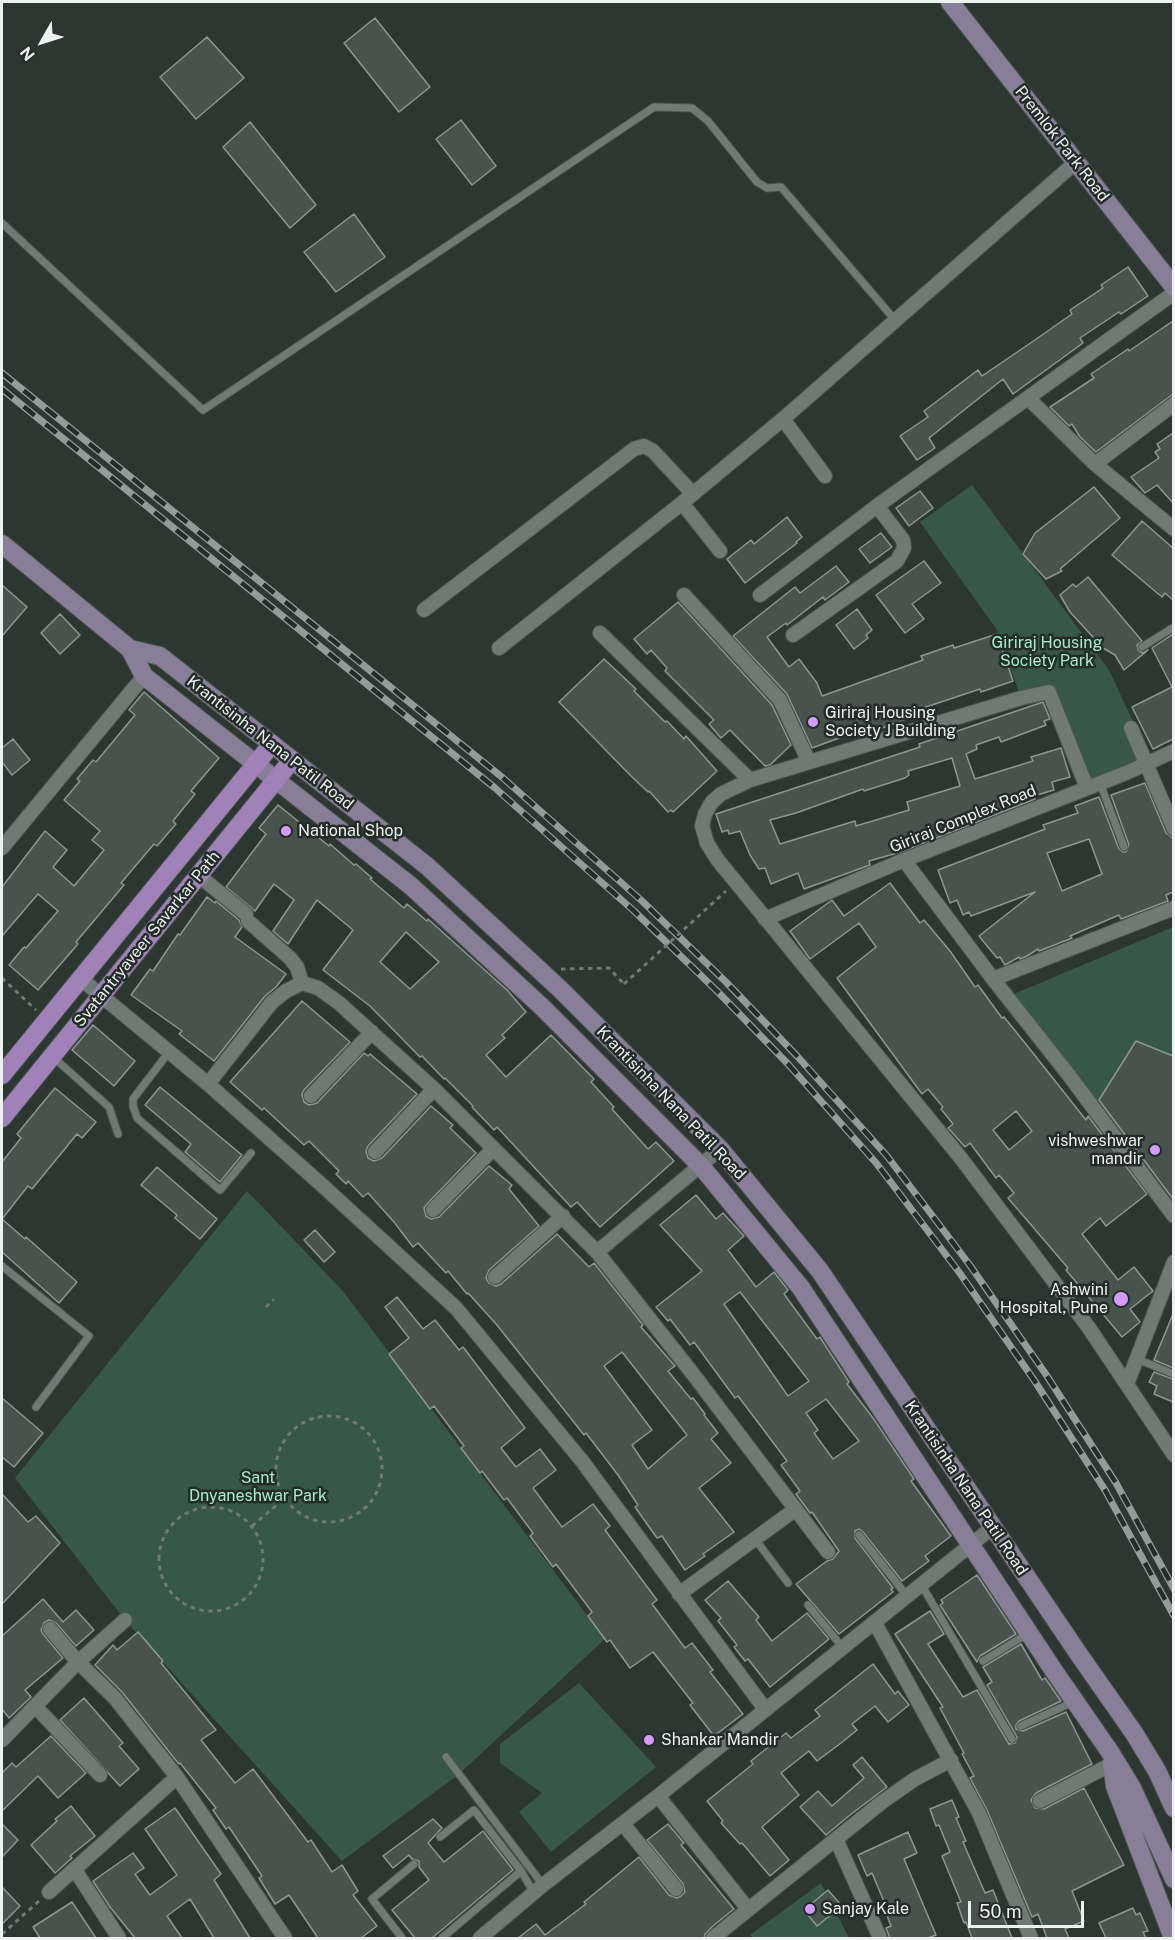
<!DOCTYPE html>
<style>
body{margin:0}
#map{position:relative;width:1175px;height:1940px;overflow:hidden;background:#2c3732;font-family:"Public Sans",sans-serif}
canvas{display:block}
.frame{position:absolute;inset:0;border:3px solid #ecf2ef;pointer-events:none}
.north{position:absolute;left:12px;top:12px;width:60px;height:60px;-webkit-text-stroke:4px #232c28;paint-order:stroke;rotate:231deg;font-size:16px;font-weight:700;line-height:24px;text-align:center;color:#ecf2ef}
.north::after{content:'';display:block;margin:auto;width:21px;height:27px;background:#ecf2ef;clip-path:polygon(50% 0,100% 100%,50% 72%,0 100%)}
.scale{position:absolute;left:968px;top:1901px;width:116px;height:27px;box-sizing:border-box;border:3px solid #ecf2ef;border-top:0;padding-left:8px;font-size:18px;line-height:21px;white-space:nowrap;color:#ecf2ef;-webkit-text-stroke:4px #232c28;paint-order:stroke}
</style>
<div id="map">
<canvas width="1175" height="1940"></canvas>
<div class="frame"></div>
<div class="north">N</div>
<div class="scale">50 m</div>
</div>
<script>
const g = document.querySelector('canvas').getContext('2d');
g.lineJoin = 'round';
function fill(path, color) { g.fillStyle = color; g.fill(path, 'evenodd'); }
const poly = rows => new Path2D(rows.map(r => 'M' + r).join(''));
function strokePath(path, color, width, dash) { g.strokeStyle = color; g.lineWidth = width; g.lineCap = dash ? 'butt' : 'round'; g.setLineDash(dash || []); g.stroke(path); }
function drawText(font, color, halo, rows, align = 'center') {
  g.font = font + ' "Public Sans",sans-serif'; g.lineWidth = 5; g.setLineDash([]); g.textBaseline = 'middle'; g.strokeStyle = halo; g.fillStyle = color; for (const [text, x, y, turn = 0] of rows) {
    g.save(); g.translate(x, y); g.rotate((+turn || 0) * Math.PI / 180); g.textAlign = isNaN(turn) ? turn : align; if (halo) g.strokeText(text, 0, 0); g.fillText(text, 0, 0); g.restore();
  }
}
fill(poly([
 [972,485,1109,670,1151,760,1087,788,1049,692,1021,698,997,630,920,522],
 [1173,927,1173,1199,1014,994],
 [247,1191,342,1290,605,1639,459,1774,342,1861,125,1620,15,1478],
 [579,1683,656,1767,551,1852,519,1812,542,1793,500,1763,500,1744],
 [821,1883,849,1938,753,1938,750,1935]
]), '#375749');
const building = poly([
 [375,18,430,87,399,112,344,43,375,18],
 [207,37,244,78,196,119,160,77,207,37],
 [461,120,496,166,472,185,436,139,461,120],
 [250,122,316,205,290,228,223,147,250,122],
 [354,214,385,257,336,292,304,252,354,214],
 [1128,267,1148,296,1121,314,1119,312,1080,338,1083,343,1013,394,1003,379,929,438,935,448,917,460,900,436,928,417,924,411,978,370,982,376,1032,342,1072,314,1070,310,1103,288,1101,285,1128,267],
 [1173,321,1173,394,1096,452,1080,437,1072,424,1069,426,1050,407,1094,378,1091,374,1128,349,1129,351,1173,321],
 [1173,433,1173,503,1157,485,1145,493,1131,477,1159,458,1155,452,1160,449,1157,444,1173,433],
 [1094,487,1120,518,1060,569,1062,571,1046,579,1023,554,1035,533,1094,487],
 [920,491,933,508,909,526,896,508,920,491],
 [787,517,802,537,796,542,797,543,745,583,727,559,751,540,754,544,787,517],
 [1142,521,1173,548,1173,600,1165,593,1162,597,1112,555,1142,521],
 [881,533,892,547,870,563,859,549,881,533],
 [924,561,941,583,912,604,924,619,905,633,876,595,924,561],
 [836,566,849,582,825,600,823,597,787,625,786,623,767,637,789,667,799,659,817,683,822,696,923,660,921,656,953,645,954,648,997,634,1013,681,981,692,980,689,926,707,928,711,855,738,853,733,812,748,787,694,733,636,795,587,800,593,836,566],
 [1088,577,1142,641,1137,645,1138,650,1143,653,1148,650,1124,670,1115,655,1103,648,1070,612,1060,595,1073,584,1076,587,1088,577],
 [2,585,27,607,2,636,2,585],
 [678,602,772,705,791,745,770,765,765,766,730,730,721,738,709,724,714,720,665,671,667,668,651,650,647,654,634,639,678,602],
 [857,609,872,630,866,635,868,638,854,649,836,625,857,609],
 [60,614,80,635,60,654,41,633,60,614],
 [1173,634,1173,739,1153,749,1132,707,1172,687,1152,648,1173,634],
 [604,659,636,689,634,691,665,722,667,721,684,739,686,736,717,771,673,812,671,810,668,812,649,791,648,792,629,774,559,702,604,659],
 [144,692,219,758,191,791,195,794,173,821,176,824,157,846,154,844,121,883,124,885,76,942,78,944,38,990,9,965,24,947,26,948,58,911,38,894,2,936,2,887,45,831,67,850,53,867,74,886,104,850,92,840,100,831,64,800,80,781,77,779,93,760,96,762,135,715,129,710,144,692],
 [1043,702,1050,719,1044,721,1046,725,1001,742,999,737,976,745,977,749,966,754,975,779,1033,761,1031,757,1061,748,1070,777,1052,782,1054,790,1034,796,1035,799,901,852,869,861,870,865,804,889,798,873,771,884,765,868,759,869,750,855,740,831,729,834,728,830,722,832,716,814,920,747,919,744,1043,702],
 [952,758,960,786,907,802,909,810,856,826,855,821,780,844,770,820,796,813,863,789,864,791,905,778,909,775,908,771,952,758],
 [13,739,30,760,12,775,2,762,2,748,13,739],
 [1145,783,1166,833,1173,838,1173,892,1166,895,1168,901,1121,919,1119,915,1070,936,1072,938,1039,951,1038,949,1027,956,1020,959,1019,957,1005,965,1000,957,997,958,979,936,1035,892,971,916,969,912,963,915,957,900,950,903,938,870,1045,829,1043,825,1078,813,1075,806,1099,797,1119,849,1123,852,1126,852,1129,845,1111,795,1145,783],
 [1089,839,1102,874,1062,891,1047,853,1089,839],
 [278,805,329,846,330,844,354,865,356,864,372,878,370,879,404,908,407,904,427,921,428,919,508,991,526,1012,502,1035,505,1038,486,1055,506,1077,551,1035,594,1079,591,1082,614,1107,612,1109,648,1149,656,1142,674,1161,600,1227,577,1202,571,1207,497,1127,494,1130,472,1107,473,1106,445,1078,444,1079,422,1056,420,1057,370,1006,323,970,353,930,317,900,288,944,273,931,294,900,274,884,255,911,226,887,266,834,259,828,278,805],
 [406,932,439,962,410,989,380,962,406,932],
 [890,883,920,923,924,920,950,951,975,987,978,985,1002,1018,1004,1017,1029,1048,1086,1120,1088,1116,1147,1194,1106,1226,1100,1218,1082,1234,1118,1280,1134,1267,1153,1291,1130,1309,1140,1322,1122,1337,1066,1270,1068,1268,1008,1198,1014,1193,999,1175,996,1178,970,1143,965,1147,950,1130,948,1128,953,1124,941,1109,943,1107,928,1089,922,1094,837,978,876,947,859,923,810,959,790,931,832,900,844,916,890,883],
 [1016,1111,1032,1131,1009,1150,993,1130,1016,1111],
 [207,897,215,903,216,901,239,920,242,927,235,937,286,974,276,987,265,996,214,1061,179,1034,182,1031,131,995,150,969,153,971,178,934,180,935,207,897],
 [302,1001,350,1042,304,1090,302,1094,304,1102,309,1105,317,1103,364,1053,368,1056,370,1054,417,1094,368,1146,366,1151,368,1158,374,1161,382,1158,431,1106,453,1125,450,1128,476,1153,427,1204,424,1208,426,1216,431,1219,439,1217,489,1166,512,1185,509,1189,539,1226,489,1270,486,1278,489,1283,496,1286,501,1284,557,1234,589,1267,594,1263,643,1325,641,1327,675,1366,668,1371,691,1399,693,1398,705,1414,704,1415,718,1433,711,1439,731,1463,699,1488,734,1532,703,1554,705,1556,685,1570,662,1536,657,1538,635,1507,638,1505,618,1475,586,1433,584,1435,497,1325,468,1293,467,1294,448,1271,446,1273,418,1243,413,1247,394,1222,368,1193,363,1197,348,1181,346,1184,336,1174,339,1171,309,1141,304,1145,264,1108,262,1110,230,1082,302,1001],
 [622,1352,687,1435,648,1469,632,1445,652,1430,604,1366,622,1352],
 [93,1025,135,1061,114,1086,72,1050,93,1025],
 [1136,1041,1173,1056,1173,1199,1099,1100,1136,1041],
 [160,1087,242,1155,220,1182,185,1152,191,1144,145,1105,160,1087],
 [55,1088,96,1122,82,1138,77,1134,32,1189,28,1186,2,1219,2,1162,21,1138,17,1134,55,1088],
 [157,1167,217,1219,200,1239,175,1218,177,1215,141,1185,157,1167],
 [696,1195,716,1219,723,1213,744,1236,728,1250,756,1287,774,1272,788,1290,784,1294,817,1339,820,1337,823,1342,849,1382,847,1384,873,1418,914,1479,911,1481,951,1536,925,1556,929,1561,902,1581,863,1532,859,1529,855,1531,855,1538,893,1588,891,1589,893,1592,839,1634,796,1584,827,1561,833,1559,839,1551,812,1512,810,1513,796,1494,800,1491,781,1465,787,1461,763,1429,738,1396,735,1398,694,1342,690,1345,670,1319,668,1321,656,1307,702,1271,660,1225,696,1195],
 [740,1292,809,1381,788,1396,724,1304,740,1292],
 [826,1399,859,1441,833,1459,814,1433,818,1430,806,1413,826,1399],
 [2,1219,25,1239,26,1237,77,1282,59,1303,2,1252,2,1219],
 [315,1230,335,1252,324,1262,304,1240,315,1230],
 [397,1297,423,1329,435,1320,459,1350,463,1347,525,1428,501,1448,516,1467,540,1449,556,1470,533,1488,562,1527,593,1504,610,1526,605,1530,657,1600,652,1604,685,1648,692,1643,713,1670,710,1672,743,1714,714,1736,690,1705,693,1703,653,1652,630,1668,610,1640,607,1642,588,1616,592,1612,556,1564,553,1567,530,1536,533,1533,507,1498,504,1500,482,1471,480,1473,461,1448,464,1446,434,1406,430,1409,389,1354,409,1338,385,1307,397,1297],
 [1173,1314,1173,1368,1154,1360,1173,1314],
 [1154,1372,1173,1379,1173,1402,1154,1394,1157,1386,1149,1382,1154,1372],
 [2,1398,43,1433,14,1467,2,1457,2,1398],
 [2,1494,28,1522,36,1516,60,1543,2,1604,2,1494],
 [977,1575,1016,1634,980,1656,977,1662,940,1605,943,1603,941,1600,977,1575],
 [728,1581,759,1617,756,1620,772,1641,807,1613,829,1639,770,1687,748,1659,745,1661,734,1647,737,1645,718,1621,721,1618,705,1600,728,1581],
 [43,1599,63,1622,76,1610,94,1630,76,1646,56,1623,49,1620,44,1623,41,1630,43,1634,63,1658,25,1690,31,1697,9,1718,2,1709,2,1636,43,1599],
 [930,1611,944,1634,928,1644,963,1697,977,1690,1009,1744,1015,1743,1017,1737,987,1685,992,1682,983,1667,1021,1644,1042,1680,1045,1678,1061,1701,1019,1721,1016,1725,1016,1729,1023,1731,1066,1712,1092,1764,1036,1793,1031,1800,1035,1808,1044,1809,1084,1788,1124,1865,1072,1891,1084,1921,1065,1929,1069,1938,1047,1938,1038,1914,1032,1917,987,1810,970,1778,974,1776,962,1754,964,1753,940,1708,943,1707,895,1634,930,1611],
 [138,1632,163,1661,161,1663,216,1730,201,1740,235,1783,253,1769,308,1842,311,1840,332,1872,342,1865,358,1891,353,1895,377,1926,361,1938,318,1938,289,1895,275,1904,259,1878,262,1876,229,1827,226,1829,213,1810,216,1808,180,1763,179,1764,174,1758,122,1692,95,1665,113,1645,117,1650,138,1632],
 [873,1664,895,1694,898,1691,909,1705,888,1722,875,1706,852,1724,857,1730,841,1743,817,1761,809,1751,781,1773,799,1795,762,1827,789,1860,770,1876,742,1843,740,1844,721,1823,723,1821,707,1801,753,1764,751,1761,786,1733,791,1738,820,1716,815,1710,873,1664],
 [84,1698,123,1743,119,1746,139,1769,120,1786,60,1720,84,1698],
 [51,1736,86,1773,58,1798,38,1776,2,1811,2,1773,12,1763,16,1767,51,1736],
 [862,1757,887,1787,850,1815,826,1835,800,1807,818,1791,832,1806,864,1778,853,1765,862,1757],
 [952,1800,959,1817,956,1818,966,1841,963,1842,985,1893,993,1890,1012,1938,972,1938,966,1922,964,1923,957,1903,961,1902,942,1856,950,1852,939,1825,936,1826,930,1809,952,1800],
 [71,1806,95,1836,70,1856,72,1858,55,1873,31,1845,57,1821,55,1819,71,1806],
 [175,1808,221,1874,214,1880,250,1938,214,1938,190,1899,167,1916,182,1938,135,1938,110,1907,93,1881,133,1853,144,1868,135,1874,150,1895,177,1875,145,1829,175,1808],
 [433,1819,442,1828,428,1843,444,1862,483,1831,513,1870,432,1938,415,1938,392,1910,429,1880,419,1867,419,1861,412,1859,409,1855,393,1868,383,1856,433,1819],
 [2,1824,18,1840,2,1857,2,1824],
 [668,1824,684,1843,681,1845,734,1909,713,1926,705,1934,704,1938,518,1938,536,1924,545,1935,586,1904,584,1902,639,1857,669,1895,677,1898,681,1896,685,1892,683,1884,647,1840,668,1824],
 [908,1832,917,1853,904,1859,936,1935,928,1938,890,1938,886,1928,891,1926,883,1905,885,1904,872,1873,867,1876,858,1855,908,1832],
 [2,1887,20,1906,2,1924,2,1887],
 [828,1890,842,1906,817,1926,804,1910,828,1890],
 [72,1902,96,1938,40,1938,33,1927,72,1902],
 [1133,1908,1136,1915,1140,1913,1148,1931,1143,1932,1146,1938,1106,1938,1099,1923,1133,1908]
]);
fill(building, '#49534e');
strokePath(building, '#8b9791', 1.5);
const lane = poly([
 [2,223,203,410,654,107,692,108,708,121,757,182,767,188,781,187,895,320],
 [1142,647,1174,627],
 [1100,783,1124,847],
 [169,1052,133,1099,133,1106,137,1118,220,1190,251,1153],
 [52,1056,109,1107,118,1134],
 [2,1266,89,1336,36,1407],
 [1137,1359,1174,1374],
 [859,1535,907,1596],
 [755,1539,788,1583],
 [921,1584,1012,1739],
 [808,1605,843,1648],
 [983,1661,1027,1634],
 [1021,1726,1073,1702],
 [446,1757,543,1885],
 [440,1837,474,1810,521,1871],
 [402,1938,372,1899,414,1864],
 [442,1938,521,1871,534,1893]
]);
const street = poly([
 [1028,398,1095,464,1174,529],
 [783,419,825,476],
 [1095,464,1174,404],
 [682,503,720,551],
 [684,595,780,700,809,762],
 [760,595,877,506,1174,293],
 [424,610,634,449,644,446,653,451,693,494],
 [600,633,750,780],
 [793,635,897,561,904,548,903,540,877,506],
 [499,648,682,503,783,419,1076,162],
 [1131,728,1174,829],
 [1087,788,1049,692,1021,698,750,780,721,794,712,802,705,814,702,826,707,843,717,859,960,1157,1089,1328,1174,1455],
 [2,848,144,676],
 [904,860,993,979,1068,1074,1174,1216],
 [198,875,246,914],
 [765,919,904,860,1126,773,1174,751],
 [248,921,290,958,297,967,302,983],
 [80,978,208,1084,323,1186,456,1308,582,1461,765,1709],
 [993,979,1174,908],
 [208,1084,272,1002,286,991,302,983,318,988,339,1003,434,1089,597,1252,693,1374,828,1552],
 [311,1096,372,1032],
 [375,1152,434,1089],
 [433,1210,493,1149],
 [597,1252,720,1149],
 [495,1277,563,1216],
 [1127,1384,1174,1262],
 [679,1594,796,1509],
 [875,1623,979,1813,1031,1938],
 [50,1629,78,1662,115,1698,177,1777,285,1938],
 [35,1706,100,1775],
 [2,1740,78,1662,125,1620],
 [658,1796,748,1909],
 [1040,1801,1112,1764],
 [623,1824,676,1889],
 [836,1839,880,1938],
 [75,1870,119,1938],
 [49,1892,177,1777],
 [480,1938,543,1885,658,1796,993,1527],
 [713,1938,882,1802,915,1779,951,1760]
]);
const secondary = poly([
 [950,2,1174,287],
 [2,544,130,649,144,676,411,886,542,1007,701,1166,801,1288,1054,1671,1110,1752,1132,1788,1174,1879],
 [130,649,160,656,427,866,560,989,720,1149,820,1271,1080,1656,1134,1733,1157,1771,1174,1808],
 [1112,1763,1115,1786,1173,1938]
]);
const primary = poly([
 [2,1075,272,744],
 [2,1118,292,760]
]);
strokePath(lane, '#4d5551', 9);
strokePath(street, '#4d5551', 16);
strokePath(secondary, '#4d5551', 20);
strokePath(primary, '#4d5551', 20);
strokePath(poly([
 [561,969,609,968,624,984],
 [2,978,36,1010],
 [266,1307,274,1299],
 '276 1469a53 53 0 1 1 106 0a53 53 0 1 1-106 0Z',
 '159 1559a52 52 0 1 1 104 0a52 52 0 1 1-104 0Z',
 [252,1526,285,1498],
 [2,1934,39,1901]
]), '#707975', 3, [4.5, 4.5]);
strokePath(lane, '#6f7a75', 7);
strokePath(street, '#6f7a75', 14);
strokePath(secondary, '#887e97', 18);
strokePath(primary, '#a082b9', 18);
const rail = poly([
 [2,373,503,778,642,901,726,982,797,1056,887,1156,969,1264,1045,1373,1116,1483,1174,1589],
 [2,389,495,788,634,911,717,991,788,1064,877,1164,959,1272,1034,1380,1105,1490,1174,1616]
]);
strokePath(rail, '#939c98', 7);
strokePath(rail, '#232c28', 4.5, [14]);
strokePath(poly([
 [624,984,726,891]
]), '#707975', 3, [4.5, 4.5]);
for (const [x, y, r, color] of [
 [813,722,6,"#d59cfb"],
 [286,831,6,"#d59cfb"],
 [1155,1150,6,"#d59cfb"],
 [1121,1299,8,"#d59cfb"],
 [649,1740,6,"#d59cfb"],
 [810,1909,6,"#d59cfb"]
]) { const dot = new Path2D(); dot.arc(x, y, r, 0, 2 * Math.PI); g.fillStyle = color; g.fill(dot); strokePath(dot, '#232c28', 2); }
drawText('16px', '#ecf2ef', '#232c28', [
 ["Premlok Park Road",1062,144,52],
 ["Krantisinha Nana Patil Road",270,743,38],
 ["Giriraj Complex Road",963,819,-22],
 ["Svatantryaveer Savarkar Path",147,939,-51],
 ["Krantisinha Nana Patil Road",671,1103,46],
 ["Krantisinha Nana Patil Road",966,1488,56]
]);
drawText('16px', '#a5eccd', '#232c28', [
 ["Giriraj Housing",1047,643],
 ["Society Park",1047,661],
 ["Sant",258,1478],
 ["Dnyaneshwar Park",258,1496]
]);
drawText('16px', '#ecf2ef', '#232c28', [
 ["Giriraj Housing",825,713],
 ["Society J Building",825,731],
 ["National Shop",298,831],
 ["vishweshwar",1143,1141,"right"],
 ["mandir",1143,1159,"right"],
 ["Ashwini",1108,1290,"right"],
 ["Hospital, Pune",1108,1308,"right"],
 ["Shankar Mandir",661,1740],
 ["Sanjay Kale",822,1909]
], 'left');
</script>
